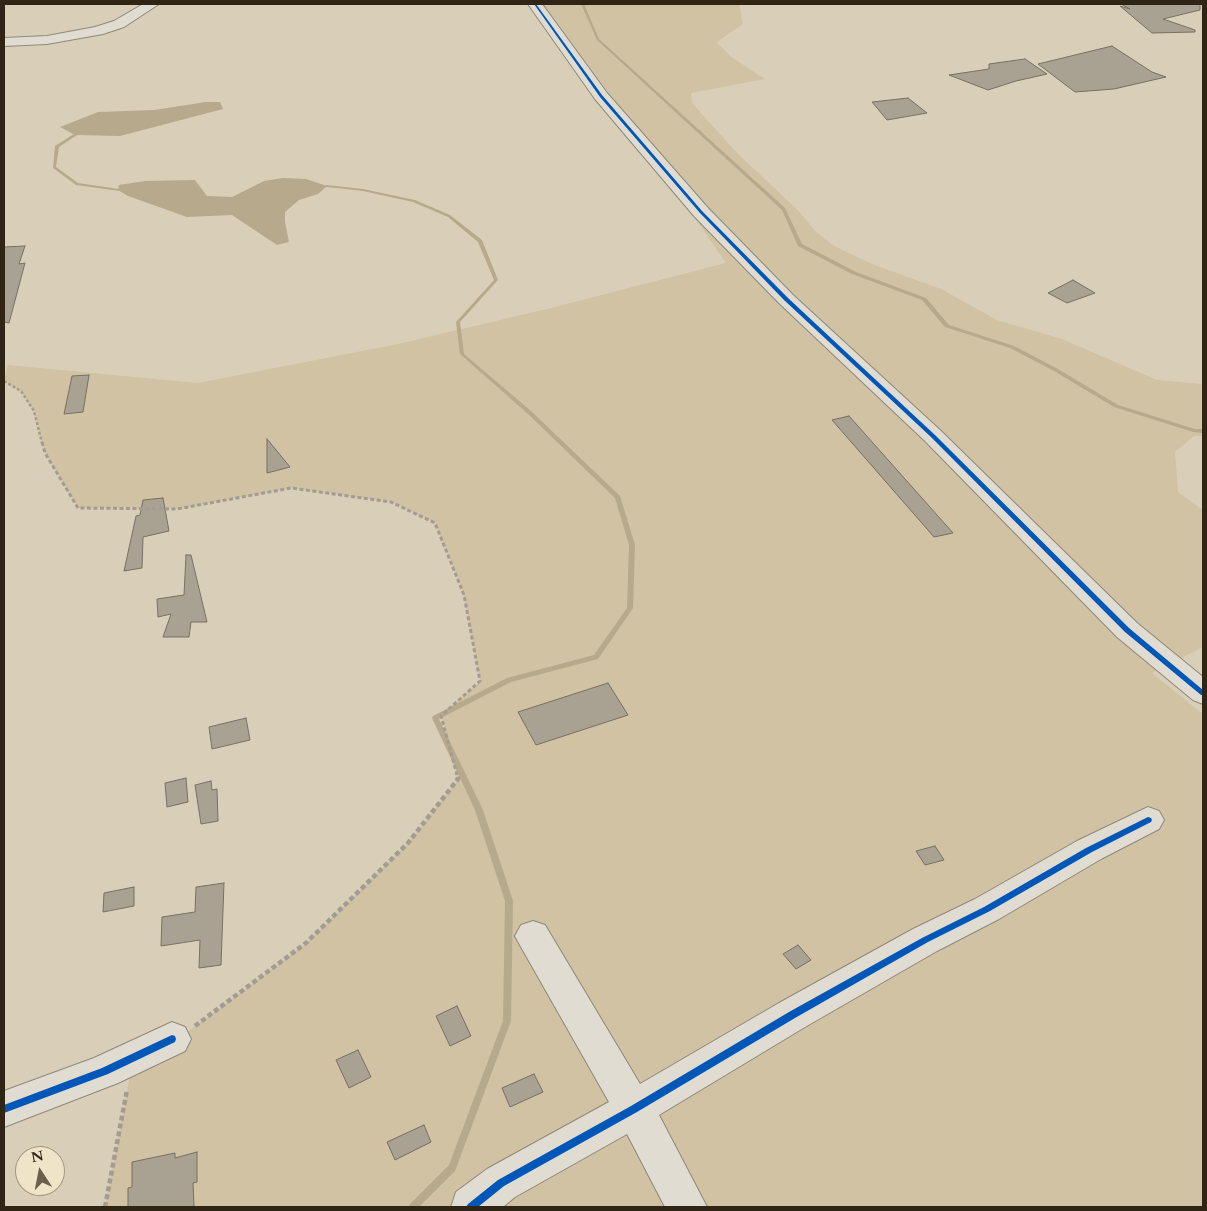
<!DOCTYPE html>
<style>
body{margin:0}
#map{position:relative;width:1207px;height:1211px;overflow:hidden;background:#d9cfb8;font-family:Cardo,serif}
canvas{display:block}
.frame{position:absolute;inset:0;border:5px solid #302415;pointer-events:none}
.north{position:absolute;left:15px;top:1146px;width:50px;height:50px;box-sizing:border-box;background:#efe4c8;border:1px solid #a39780;border-radius:50%;rotate:349deg;font-size:14px;font-weight:700;line-height:20px;text-align:center;color:#302415}
.north::after{content:'';display:block;margin:auto;width:18px;height:22px;background:#6b604e;clip-path:polygon(50% 0,100% 100%,50% 72%,0 100%)}
</style>
<div id="map">
<canvas width="1207" height="1211"></canvas>
<div class="frame"></div>
<div class="north">N</div>
</div>
<script>
const g = document.querySelector('canvas').getContext('2d');
g.lineJoin = 'round';
function fill(path, color) { g.fillStyle = color; g.fill(path, 'evenodd'); }
const poly = rows => new Path2D(rows.map(r => 'M' + r).join(''));
function strokePath(path, color, width, dash) { g.strokeStyle = color; g.lineWidth = width; g.lineCap = dash ? 'butt' : 'round'; g.setLineDash(dash || []); g.stroke(path); }
fill(poly([
 [529,4,739,4,743,24,717,42,730,56,765,79,691,93,692,103,738,154,799,211,815,231,834,246,872,264,941,289,997,320,1062,339,1157,380,1203,384,1203,436,1194,436,1175,452,1178,492,1203,510,1203,647,1152,673,1203,714,1203,1207,105,1207,130,1075,306,943,408,843,458,779,441,716,480,681,464,595,435,523,391,502,291,488,177,509,78,508,45,453,34,411,21,391,4,381,8,365,198,383,398,344,551,308,726,263,692,214,612,118,558,40]
]), '#d0c2a3');
fill(poly([
 [206,102,220,102,223,109,120,136,75,135,60,127,98,112,154,110],
 [283,178,306,179,327,186,318,194,299,200,285,212,285,222,289,242,277,245,232,215,187,217,128,196,118,190,119,185,145,181,195,180,207,196,232,197,264,181]
]), '#b7a98b');
fill(poly([
 [581,4,584,4,599,39,785,208,802,244,856,272,926,298,949,325,1014,346,1058,369,1118,405,1195,429,1203,429,1203,433,1193,432,1114,407,1054,371,1010,348,945,327,922,300,852,274,798,246,782,210,597,40,581,4],
 [74,134,77,135,59,147,56,167,78,183,126,190,127,190,127,192,76,185,53,168,55,146,74,134],
 [327,185,363,189,415,200,450,215,482,240,498,280,460,322,464,354,531,411,620,496,635,545,633,608,598,659,511,682,439,719,483,810,513,901,511,1021,455,1171,419,1207,408,1207,410,1204,449,1165,503,1021,505,901,475,810,432,718,433,716,507,678,594,655,627,608,629,545,615,498,527,413,460,354,456,322,494,280,478,242,448,217,413,202,363,191,327,187,320,189,318,188,327,185]
]), '#b7a98b');
const building = poly([
 [1121,4,1200,4,1200,10,1163,19,1195,30,1195,32,1152,33,1120,6,1130,9,1121,4],
 [1112,46,1152,72,1166,77,1114,89,1075,92,1038,64,1112,46],
 [1025,59,1047,74,1016,81,988,90,949,75,989,69,989,64,1025,59],
 [908,98,927,113,887,120,872,102,908,98],
 [25,246,19,264,25,263,9,323,4,322,4,247,25,246],
 [1073,280,1095,293,1067,303,1048,293,1073,280],
 [89,375,83,412,64,414,72,376,89,375],
 [849,416,953,533,934,537,832,420,849,416],
 [267,439,290,467,267,473,267,439],
 [163,498,169,531,143,537,142,568,124,571,136,516,140,515,143,500,163,498],
 [186,555,191,555,207,622,191,622,189,637,163,637,171,614,158,617,157,599,184,595,186,555],
 [608,683,628,715,536,745,518,712,608,683],
 [246,718,250,740,212,749,209,727,246,718],
 [186,778,188,802,167,807,165,783,186,778],
 [211,781,212,790,217,789,218,821,201,824,195,785,211,781],
 [935,846,944,860,925,865,916,851,935,846],
 [224,883,221,965,199,968,200,940,161,946,162,917,195,912,196,887,224,883],
 [134,887,134,906,103,912,104,893,134,887],
 [798,945,811,960,796,969,783,954,798,945],
 [457,1006,471,1036,450,1046,436,1016,457,1006],
 [358,1050,371,1077,349,1088,336,1060,358,1050],
 [534,1074,543,1092,510,1107,502,1088,534,1074],
 [424,1125,431,1142,395,1160,387,1142,424,1125],
 [197,1152,197,1182,193,1183,194,1207,128,1207,128,1188,132,1187,132,1162,175,1153,175,1158,197,1152]
]);
fill(building, '#a9a191');
strokePath(building, '#777063', 1);
const minor = poly([
 [143,4,159,4,124,27,103,34,47,44,4,46,4,38,47,36,95,27,114,21,143,4],
 [528,4,542,4,607,93,708,208,793,295,941,431,1137,623,1203,677,1203,704,1193,700,1117,637,925,441,779,303,694,216,595,99,528,4],
 [1148,807,1159,811,1164,820,1159,829,1101,859,999,919,937,951,805,1027,659,1115,707,1207,665,1207,627,1134,515,1197,503,1207,451,1207,456,1192,487,1169,609,1102,521,947,515,936,521,925,533,921,545,925,640,1084,779,1003,913,929,975,899,1077,841,1148,807],
 [172,1022,185,1027,191,1039,185,1051,118,1083,4,1127,4,1091,94,1058,172,1022]
]);
strokePath(minor, '#8f8879', 2);
strokePath(poly([
 [4,381,21,391,34,411,42,443]
]), '#a29c92', 2.5, [3, 2]);
strokePath(poly([
 [42,442,45,453,78,508,177,509,291,488,391,502,435,523,464,595,480,681,441,716,457,775]
]), '#a29c92', 3, [4, 2.5]);
strokePath(poly([
 [195,1026,306,943,408,843,458,779,457,774],
 [105,1207,127,1090]
]), '#a29c92', 4.5, [5, 3]);
fill(minor, '#e1dcd1');
fill(poly([
 [534,4,536,4,602,95,702,211,788,298,935,435,1129,628,1203,690,1203,695,1201,695,1125,632,931,437,784,300,700,213,600,97,534,4],
 [1148,817,1151,818,1152,820,1151,822,1092,852,990,911,928,942,795,1018,637,1112,504,1186,478,1207,466,1207,468,1204,498,1180,631,1106,789,1012,922,938,984,907,1086,848,1148,817],
 [172,1035,175,1036,176,1039,175,1042,108,1074,4,1113,4,1105,102,1068,172,1035]
]), '#0057b8');
</script>
